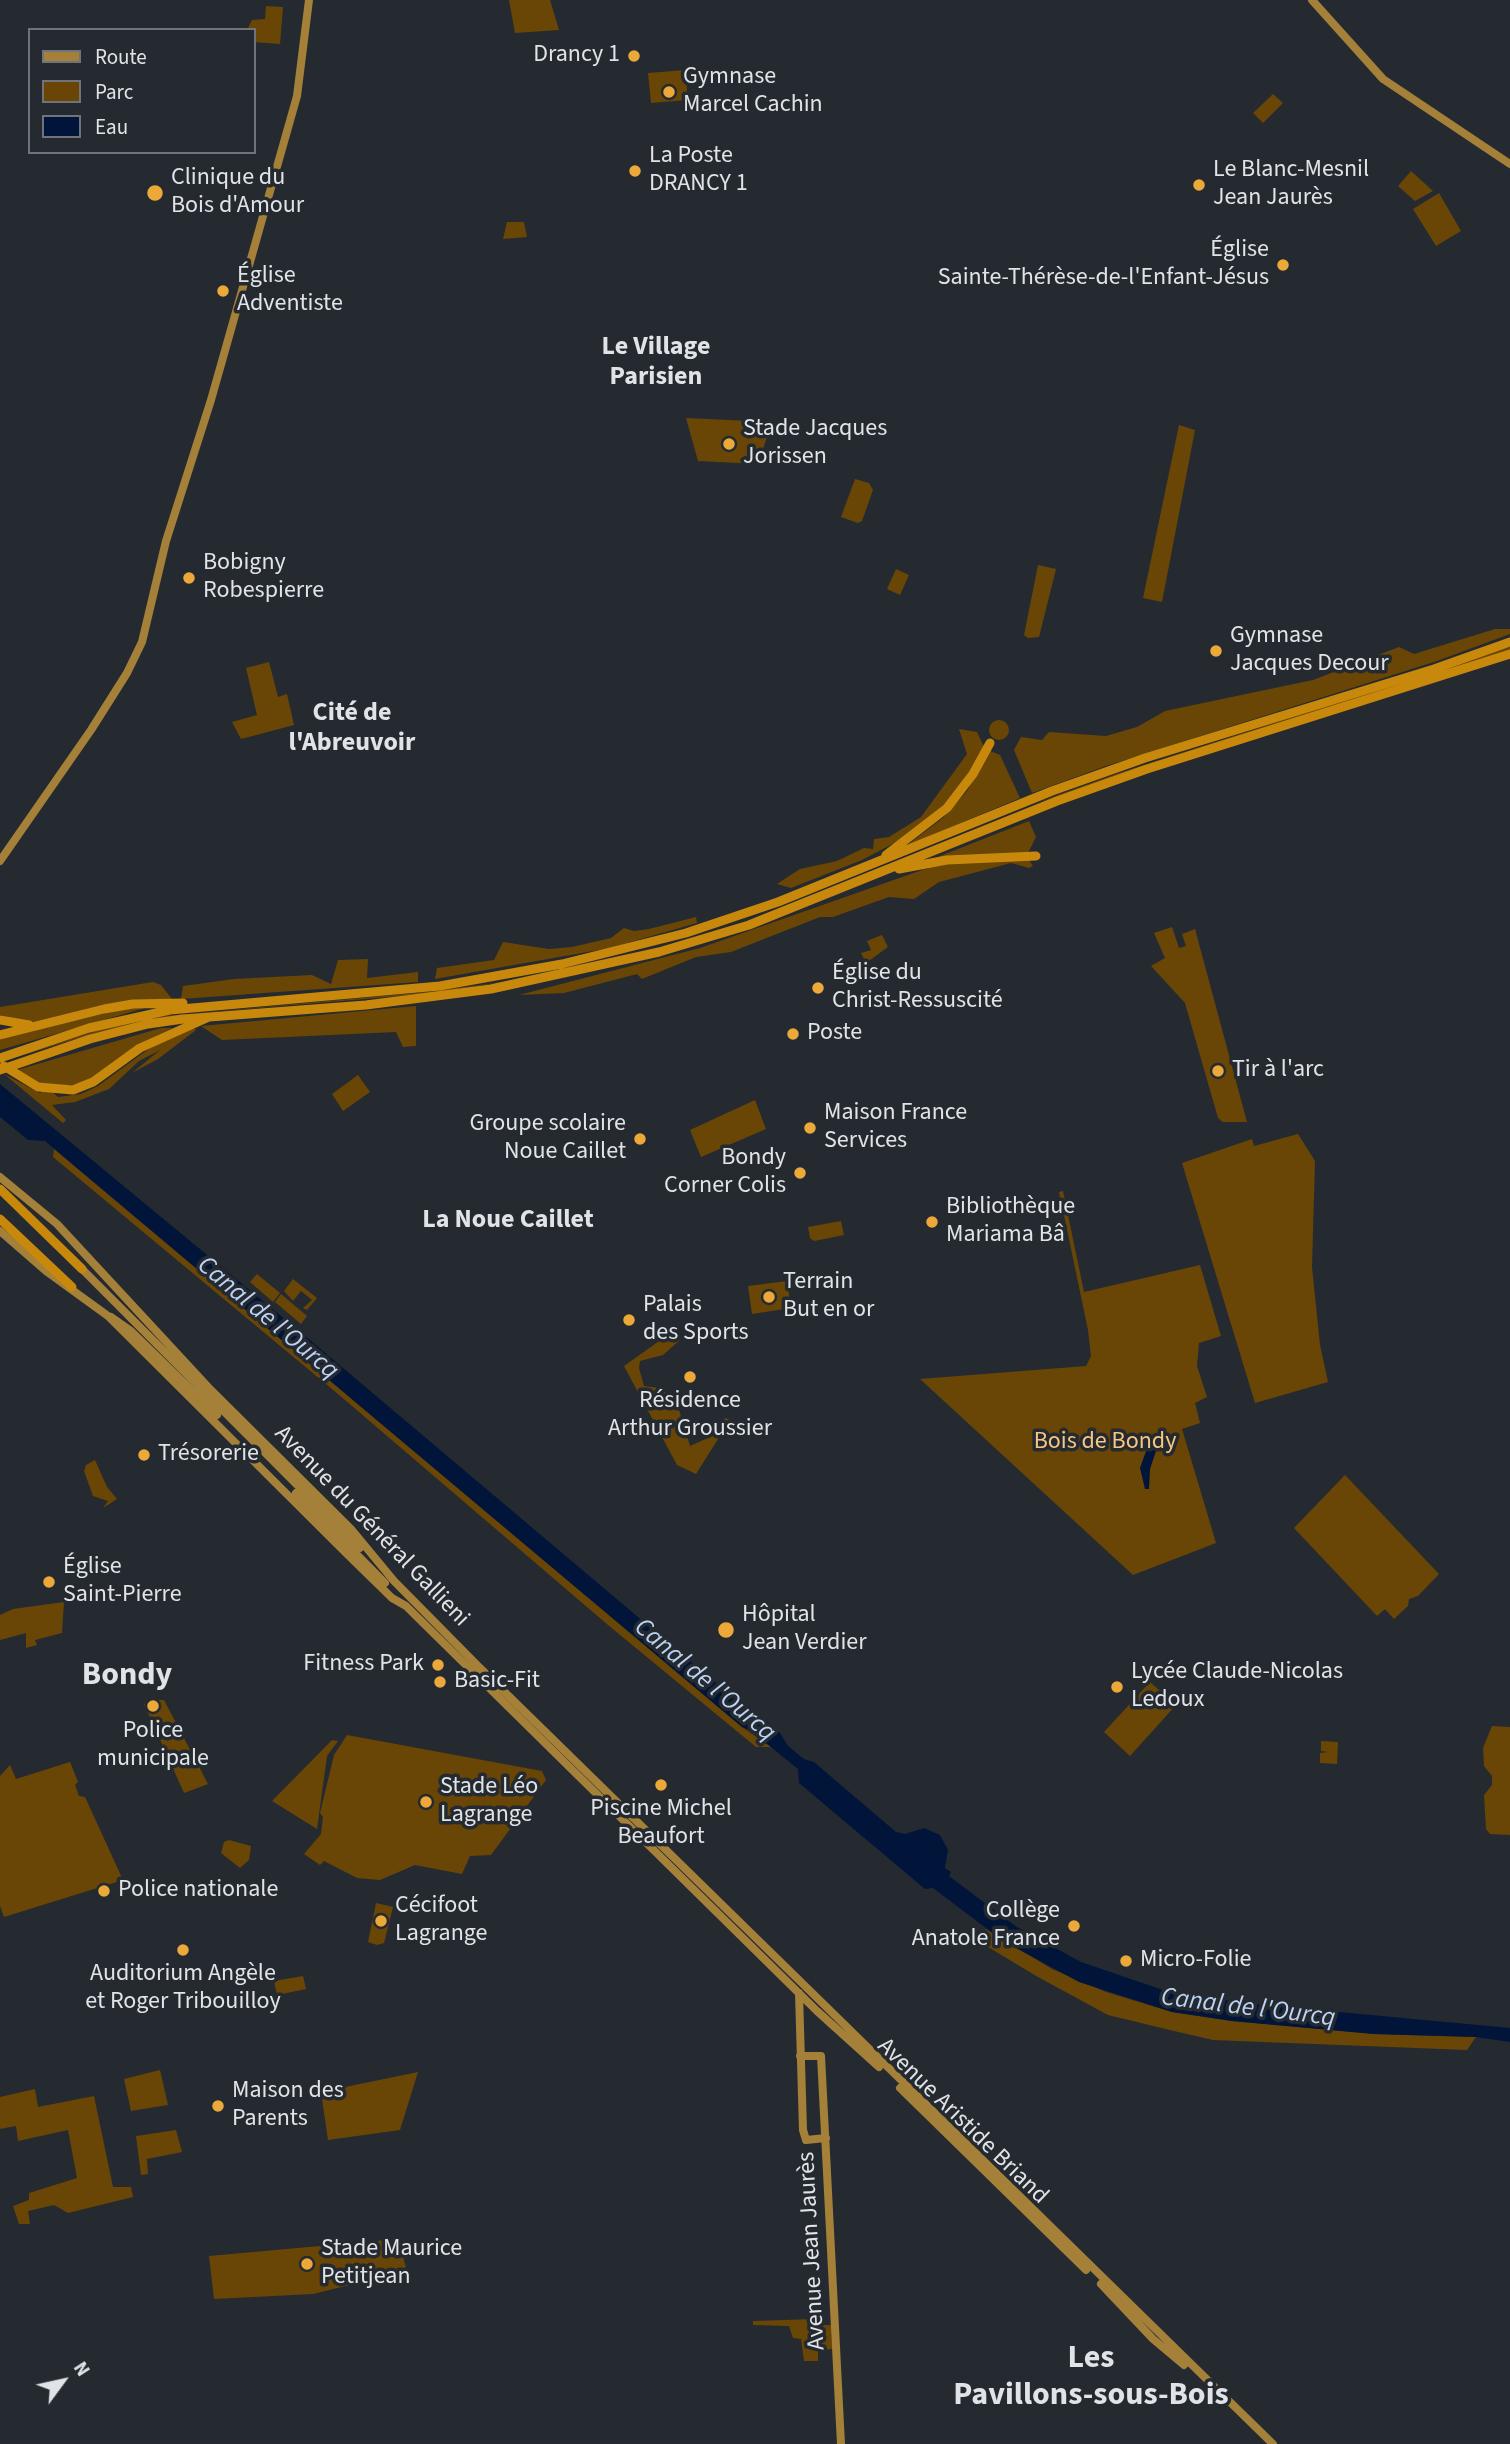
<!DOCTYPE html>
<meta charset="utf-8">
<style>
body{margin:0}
#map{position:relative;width:1510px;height:2444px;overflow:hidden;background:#252a31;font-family:"Source Sans 3",sans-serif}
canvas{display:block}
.legend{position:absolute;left:28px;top:28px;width:228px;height:126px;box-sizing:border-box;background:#252a31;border:2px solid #70747a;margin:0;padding:9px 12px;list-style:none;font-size:21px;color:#e0e4e8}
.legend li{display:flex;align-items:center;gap:14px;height:35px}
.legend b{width:35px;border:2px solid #70747a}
.north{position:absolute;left:28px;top:2346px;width:70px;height:70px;-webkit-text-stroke:5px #252a31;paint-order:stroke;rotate:57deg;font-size:19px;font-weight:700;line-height:28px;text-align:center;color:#e0e4e8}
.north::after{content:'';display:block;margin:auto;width:24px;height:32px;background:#e0e4e8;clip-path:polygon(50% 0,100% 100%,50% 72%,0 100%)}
</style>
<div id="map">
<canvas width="1510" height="2444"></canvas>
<ul class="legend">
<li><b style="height:9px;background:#a48039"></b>Route</li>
<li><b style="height:19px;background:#694605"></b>Parc</li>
<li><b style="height:19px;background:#001539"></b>Eau</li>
</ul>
<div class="north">N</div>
</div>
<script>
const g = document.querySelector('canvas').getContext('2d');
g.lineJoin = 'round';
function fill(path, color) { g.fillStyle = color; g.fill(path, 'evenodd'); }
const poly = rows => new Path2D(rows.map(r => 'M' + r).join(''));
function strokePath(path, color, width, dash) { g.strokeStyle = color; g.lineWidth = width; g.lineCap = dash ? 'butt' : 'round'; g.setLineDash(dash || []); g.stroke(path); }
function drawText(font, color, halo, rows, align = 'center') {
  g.font = font + ' "Source Sans 3",sans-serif'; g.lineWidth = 7; g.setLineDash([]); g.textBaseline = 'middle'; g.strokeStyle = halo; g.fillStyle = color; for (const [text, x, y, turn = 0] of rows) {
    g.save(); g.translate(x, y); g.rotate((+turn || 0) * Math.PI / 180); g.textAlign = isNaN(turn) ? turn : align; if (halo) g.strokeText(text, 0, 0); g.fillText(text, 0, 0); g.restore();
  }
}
fill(poly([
 [509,0,550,0,559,30,515,33],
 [266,6,283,7,280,44,254,42,254,30,247,30,252,20,265,19],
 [685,70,688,100,651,103,648,73],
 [1273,94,1283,103,1263,123,1253,113],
 [1411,171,1433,191,1415,201,1398,186],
 [1439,193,1461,231,1436,246,1413,209],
 [507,222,524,222,527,237,503,239],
 [686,418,772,422,758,464,698,461],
 [1179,425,1195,430,1162,602,1143,598],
 [855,479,869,483,873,490,862,521,858,523,841,517],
 [1038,565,1056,569,1039,637,1028,638,1024,635],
 [896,569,909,575,900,595,887,589],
 [1495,629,1510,629,1510,634,1437,661,1106,766,1032,793,1014,750,1021,737,1042,740,1049,732,1106,736,1137,727,1165,711,1313,680,1399,647,1414,654],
 [1510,647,1510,650,1033,804,1116,774],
 [269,662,278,697,287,694,294,725,241,739,232,722,257,715,246,668],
 '989 730a10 10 0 1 1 20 0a10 10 0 1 1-20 0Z',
 [959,729,977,732,985,749,954,796,931,819,900,840,862,860,791,888,777,884,800,869,837,861,864,848,873,849,874,839,889,837,921,817,967,754],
 [990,751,1000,755,1020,798,906,846,944,817,967,791],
 [1029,821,1036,837,1028,853,935,858],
 [1029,860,1033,866,1029,868,1011,863,939,882,914,899,889,897,833,917,820,917,731,952,696,957,642,979,637,974,564,993,519,995,700,948,925,869,956,862],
 [696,917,697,923,610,948,435,979,437,968,494,960,503,942,549,949,572,947,611,938,624,928,634,931,649,929],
 [1172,927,1179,948,1186,946,1182,934,1195,929,1247,1122,1223,1122,1218,1118,1185,1003,1151,966,1165,958,1154,933],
 [882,935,888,947,866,963,861,953,871,950,867,941],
 [368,959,367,978,418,972,418,982,181,999,183,986,234,979,312,975,331,984,338,960],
 [510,981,424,994,187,1014,95,1033,7,1060,96,1031,165,1016,427,992],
 [153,982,161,985,172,999,107,1004,30,1023,0,1015,0,1007],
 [416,1006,416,1046,403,1047,396,1032,222,1040,201,1026],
 [128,1008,145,1008,0,1050,0,1038],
 [161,1028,173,1028,139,1044,84,1083,49,1089,58,1097,81,1094,98,1086,158,1042,194,1028,196,1030,158,1059,132,1073,160,1050,139,1061,109,1089,75,1102,52,1105,66,1120,63,1123,4,1074,40,1093,47,1089,17,1070],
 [358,1075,370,1092,343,1111,332,1094],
 [755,1100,766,1129,701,1157,690,1130],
 [1298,1134,1315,1161,1312,1267,1320,1345,1328,1382,1255,1403,1182,1163,1252,1139,1254,1146],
 [54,1149,742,1727,771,1747,756,1747,608,1625,338,1394,53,1157],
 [1063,1191,1084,1292,1200,1265,1221,1336,1199,1343,1197,1366,1207,1397,1195,1403,1200,1423,1182,1429,1216,1543,1133,1575,920,1379,1086,1366,1091,1356,1088,1330,1064,1215,1058,1212,1062,1208,1059,1192],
 [841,1221,844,1235,814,1241,810,1238,808,1227],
 [257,1274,280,1293,273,1302,250,1282],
 [293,1279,317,1298,307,1310,303,1308,312,1300,301,1291,293,1301,284,1291],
 [787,1281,791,1308,752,1314,748,1286],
 [281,1294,307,1316,301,1324,275,1302],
 [676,1329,680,1340,663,1355,640,1361,639,1368,644,1386,659,1388,676,1400,690,1446,708,1438,725,1418,730,1420,696,1474,677,1465,624,1366],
 [95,1460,107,1487,117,1499,103,1508,108,1501,93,1496,84,1471,86,1465],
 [1345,1475,1439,1574,1418,1596,1409,1599,1408,1606,1394,1619,1385,1609,1377,1616,1294,1528],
 [64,1602,62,1633,35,1640,37,1645,26,1648,26,1633,0,1640,0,1615,13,1609],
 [1150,1682,1176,1705,1130,1756,1104,1732],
 [159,1700,164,1700,208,1784,184,1793,144,1704],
 [1492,1726,1510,1727,1510,1835,1490,1834,1486,1829,1484,1795,1492,1785,1492,1776,1484,1766,1483,1748],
 [347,1735,542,1771,546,1780,491,1855,470,1856,462,1874,415,1865,380,1880,357,1878,324,1861,320,1865,304,1854,321,1834,323,1817,320,1813,334,1755],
 [332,1740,338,1741,327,1756,317,1829,272,1801],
 [1321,1741,1338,1742,1337,1764,1320,1763,1320,1753,1328,1752,1321,1751],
 [70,1762,78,1782,75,1785,79,1796,85,1797,123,1880,4,1917,0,1906,0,1776,10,1765,16,1779],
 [229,1840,251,1846,249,1860,240,1868,221,1853,224,1842],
 [376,1903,393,1907,384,1943,377,1945,368,1942],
 [986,1929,1052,1969,1106,1992,1172,2012,1232,2021,1374,2034,1476,2037,1467,2050,1213,2040,1174,2031,1108,2015,1038,1977,978,1941],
 [303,1976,306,1989,277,1995,274,1981],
 [160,2070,168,2105,131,2111,124,2079],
 [418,2072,400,2130,328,2140,321,2092],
 [35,2089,38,2107,94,2096,113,2187,131,2187,133,2197,68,2213,54,2205,28,2211,30,2224,19,2224,13,2206,29,2200,29,2193,77,2178,68,2130,18,2141,16,2126,0,2129,0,2097],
 [176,2130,182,2152,147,2159,148,2174,141,2175,136,2136],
 [398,2239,407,2271,313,2294,214,2299,209,2256],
 [816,2319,817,2325,831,2325,832,2349,818,2350,818,2361,804,2361,801,2339,793,2338,789,2326,753,2325,753,2321]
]), '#694605');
fill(poly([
 [0,1084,298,1330,760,1720,780,1733,788,1746,804,1759,814,1762,896,1832,905,1834,924,1828,940,1835,948,1850,945,1868,951,1872,949,1876,1017,1927,1081,1962,1169,1992,1253,2004,1510,2028,1510,2042,1476,2037,1374,2034,1232,2021,1172,2012,1079,1982,1003,1941,933,1888,925,1889,837,1815,799,1783,798,1769,750,1730,742,1727,45,1141,28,1140,0,1117],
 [1157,1434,1160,1439,1150,1469,1149,1489,1145,1489,1140,1468,1151,1437]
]), '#001539');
strokePath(poly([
 [1312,0,1383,79,1510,164],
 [0,861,91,730,127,673,142,642,166,541,211,400,297,96,309,0],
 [0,1177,57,1224,208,1387,351,1529,394,1581,477,1665,1273,2444],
 [0,1231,46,1271,108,1316,347,1554,392,1598,406,1606,817,2011,879,2067],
 [82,1269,360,1548],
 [111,1317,131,1331,217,1415],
 [296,1493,385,1583],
 [799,1993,803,2130,806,2140,826,2138],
 [800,2056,821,2056,841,2444],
 [900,2088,1086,2270],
 [1101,2284,1153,2339,1184,2365]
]), '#a48039', 8);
strokePath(poly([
 [886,855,947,808,973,774,990,743],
 [899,869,947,860,1036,856],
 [0,1020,29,1025],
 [0,1035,104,1009,133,1004,183,1003],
 [0,1058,89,1028,170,1010,440,986,562,964,686,933,778,902,1052,791,1145,758,1434,669,1510,642],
 [4,1066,38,1087,73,1090,93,1082,140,1048,209,1017],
 [0,1070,90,1039,148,1024,183,1019,366,1005,491,989,659,952,749,925,1057,801,1147,769,1510,654],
 [0,1189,82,1269],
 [0,1219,72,1287]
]), '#c7880c', 9);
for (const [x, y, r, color] of [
 [634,56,7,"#eca93a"],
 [669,92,7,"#eca93a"],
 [635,171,7,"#eca93a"],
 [1199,185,7,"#eca93a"],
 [155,193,9,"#eca93a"],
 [1283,265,7,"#eca93a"],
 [223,291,7,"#eca93a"],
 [729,444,7,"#eca93a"],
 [189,578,7,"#eca93a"],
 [1216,651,7,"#eca93a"],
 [818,988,7,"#eca93a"],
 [793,1034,7,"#eca93a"],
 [1218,1071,7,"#eca93a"],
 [810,1128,7,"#eca93a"],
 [640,1139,7,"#eca93a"],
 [800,1173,7,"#eca93a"],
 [932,1222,7,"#eca93a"],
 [769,1297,7,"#eca93a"],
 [629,1320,7,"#eca93a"],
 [690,1377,7,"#eca93a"],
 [144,1455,7,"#eca93a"],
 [49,1582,7,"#eca93a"],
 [726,1630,9,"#eca93a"],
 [438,1665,7,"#eca93a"],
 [440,1682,7,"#eca93a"],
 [1117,1687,7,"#eca93a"],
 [153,1706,7,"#eca93a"],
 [661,1785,7,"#eca93a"],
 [426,1802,7,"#eca93a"],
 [104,1891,7,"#eca93a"],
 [381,1921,7,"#eca93a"],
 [1074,1926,7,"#eca93a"],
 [183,1950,7,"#eca93a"],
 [1126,1961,7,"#eca93a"],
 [218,2106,7,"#eca93a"],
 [307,2264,7,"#eca93a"]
]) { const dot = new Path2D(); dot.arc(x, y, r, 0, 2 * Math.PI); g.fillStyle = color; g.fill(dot); strokePath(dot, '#252a31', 2.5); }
drawText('24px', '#e0e4e8', '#252a31', [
 ["Drancy 1",620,56,"right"],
 ["Gymnase",683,78],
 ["Marcel Cachin",683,106],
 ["La Poste",649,157],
 ["DRANCY 1",649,185],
 ["Le Blanc-Mesnil",1213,171],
 ["Jean Jaurès",1213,199],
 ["Clinique du",171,179],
 ["Bois d'Amour",171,207],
 ["Église",1269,251,"right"],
 ["Sainte-Thérèse-de-l'Enfant-Jésus",1269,279,"right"],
 ["Église",237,277],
 ["Adventiste",237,305],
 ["Stade Jacques",743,430],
 ["Jorissen",743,458],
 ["Bobigny",203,564],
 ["Robespierre",203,592],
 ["Gymnase",1230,637],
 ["Jacques Decour",1230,665],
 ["Église du",832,974],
 ["Christ-Ressuscité",832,1002],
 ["Poste",807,1034],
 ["Tir à l'arc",1232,1071],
 ["Maison France",824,1114],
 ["Services",824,1142],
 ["Groupe scolaire",626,1125,"right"],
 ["Noue Caillet",626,1153,"right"],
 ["Bondy",786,1159,"right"],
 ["Corner Colis",786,1187,"right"],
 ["Bibliothèque",946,1208],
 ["Mariama Bâ",946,1236],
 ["Terrain",783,1283],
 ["But en or",783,1311],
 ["Palais",643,1306],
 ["des Sports",643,1334],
 ["Résidence",690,1402,"center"],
 ["Arthur Groussier",690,1430,"center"],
 ["Trésorerie",158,1455],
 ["Église",63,1568],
 ["Saint-Pierre",63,1596],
 ["Hôpital",742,1616],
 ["Jean Verdier",742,1644],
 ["Fitness Park",424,1665,"right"],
 ["Lycée Claude-Nicolas",1131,1673],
 ["Ledoux",1131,1701],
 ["Basic-Fit",454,1682],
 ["Police",153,1732,"center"],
 ["municipale",153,1760,"center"],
 ["Stade Léo",440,1788],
 ["Lagrange",440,1816],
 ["Piscine Michel",661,1810,"center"],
 ["Beaufort",661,1838,"center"],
 ["Police nationale",118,1891],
 ["Cécifoot",395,1907],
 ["Lagrange",395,1935],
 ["Collège",1060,1912,"right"],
 ["Anatole France",1060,1940,"right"],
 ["Micro-Folie",1140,1961],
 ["Auditorium Angèle",183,1975,"center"],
 ["et Roger Tribouilloy",183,2003,"center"],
 ["Maison des",232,2092],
 ["Parents",232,2120],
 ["Stade Maurice",321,2250],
 ["Petitjean",321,2278]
], 'left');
drawText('24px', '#f6c682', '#252a31', [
 ["Bois de Bondy",1105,1443]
]);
drawText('24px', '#e0e4e8', '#252a31', [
 ["Avenue du Général Gallieni",371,1527,46],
 ["Avenue Aristide Briand",962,2122,44],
 ["Avenue Jean Jaurès",813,2251,-93]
]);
drawText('bold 26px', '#e0e4e8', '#252a31', [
 ["Le Village",656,348],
 ["Parisien",656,378],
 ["Cité de",352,714],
 ["l'Abreuvoir",352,744],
 ["La Noue Caillet",508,1221]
]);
drawText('italic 26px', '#bdd3f4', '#252a31', [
 ["Canal de l'Ourcq",267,1319,40],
 ["Canal de l'Ourcq",704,1681,40],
 ["Canal de l'Ourcq",1248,2009,7]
]);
drawText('bold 32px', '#e0e4e8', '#252a31', [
 ["Bondy",127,1677],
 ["Les",1091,2360],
 ["Pavillons-sous-Bois",1091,2397]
]);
</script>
